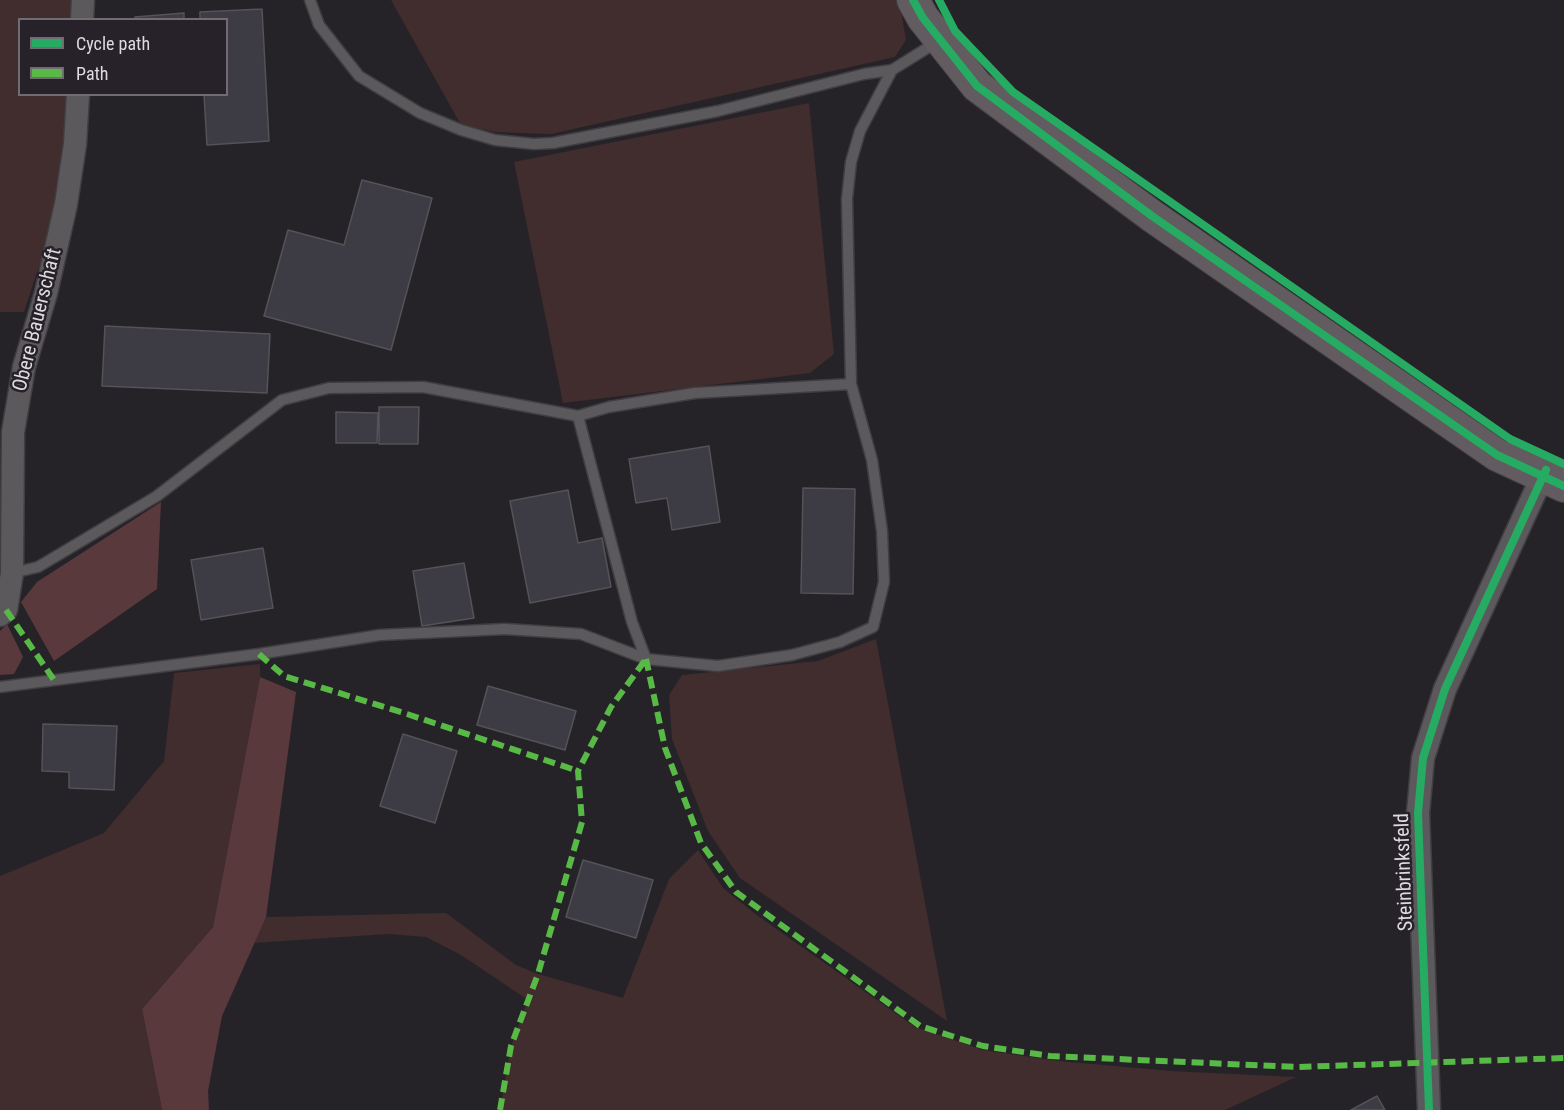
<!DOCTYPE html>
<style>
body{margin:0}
#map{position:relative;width:1564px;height:1110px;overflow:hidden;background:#262328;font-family:"Roboto Condensed",sans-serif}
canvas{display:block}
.legend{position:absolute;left:18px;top:18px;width:210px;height:78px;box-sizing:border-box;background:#272229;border:2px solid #706c72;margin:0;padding:8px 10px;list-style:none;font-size:18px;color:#dedadf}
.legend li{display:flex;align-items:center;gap:12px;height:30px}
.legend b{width:30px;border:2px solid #706c72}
</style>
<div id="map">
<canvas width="1564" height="1110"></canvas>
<ul class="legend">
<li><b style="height:8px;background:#26ab63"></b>Cycle path</li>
<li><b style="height:8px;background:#58b947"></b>Path</li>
</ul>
</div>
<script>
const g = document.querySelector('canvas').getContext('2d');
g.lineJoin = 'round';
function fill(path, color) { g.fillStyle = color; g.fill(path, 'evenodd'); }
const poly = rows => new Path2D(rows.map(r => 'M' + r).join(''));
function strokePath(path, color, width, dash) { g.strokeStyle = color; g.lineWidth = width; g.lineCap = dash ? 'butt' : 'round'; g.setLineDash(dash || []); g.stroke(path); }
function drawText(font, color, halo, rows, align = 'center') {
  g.font = font + ' "Roboto Condensed",sans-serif'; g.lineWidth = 5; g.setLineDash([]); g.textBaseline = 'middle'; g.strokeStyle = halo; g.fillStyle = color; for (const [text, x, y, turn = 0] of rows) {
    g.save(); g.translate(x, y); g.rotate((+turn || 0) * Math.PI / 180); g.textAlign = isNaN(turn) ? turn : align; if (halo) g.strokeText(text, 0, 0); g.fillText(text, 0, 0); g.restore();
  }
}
fill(poly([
 [0,0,75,0,75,19,20,20,20,94,69,95,64,156,46,244,24,312,0,312],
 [391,0,899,0,906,40,895,57,551,134,496,132,461,125],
 [809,103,834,354,810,373,563,403,514,162],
 [876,639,947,1021,740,878,708,831,672,739,669,695,682,675,818,661],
 [260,664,260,677,213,927,142,1009,162,1110,0,1110,0,876,104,833,164,761,174,673],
 [698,850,723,888,754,913,915,1027,983,1050,1058,1061,1171,1071,1296,1077,1225,1110,500,1110,511,1046,528,1000,461,955,426,937,388,934,253,943,266,917,446,913,516,965,538,974,623,998,669,879]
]), '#412c2e');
fill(poly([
 [161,502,157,589,54,661,21,602,37,582],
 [7,624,23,657,14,674,0,675,0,631],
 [260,677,296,692,266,917,222,1016,208,1091,209,1110,162,1110,142,1009,213,927]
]), '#5a393c');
const building = poly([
 [262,9,269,141,207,145,204,94,226,94,226,20,200,20,200,12,262,9],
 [184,13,184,20,135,20,135,17,184,13],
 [362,180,432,198,391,350,264,316,288,230,344,245,362,180],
 [105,326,270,334,267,393,102,386,105,326],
 [379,407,419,407,418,444,379,444,379,407],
 [336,412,378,413,377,443,336,443,336,412],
 [709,446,720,522,672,530,667,498,636,503,629,459,709,446],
 [803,488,855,489,853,594,801,593,803,488],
 [568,490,578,543,602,538,611,587,530,603,510,501,568,490],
 [263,548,273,608,201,620,191,560,263,548],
 [464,563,474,618,422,626,413,571,464,563],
 [488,686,576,711,565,750,477,725,488,686],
 [43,724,117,726,114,790,69,788,69,772,42,771,43,724],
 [403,734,457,751,435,823,380,806,403,734],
 [583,860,653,880,636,938,566,917,583,860],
 [1377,1096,1385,1110,1351,1110,1377,1096]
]);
fill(building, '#3d3b43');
strokePath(building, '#545357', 1.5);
const lane = poly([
 [310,0,319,25,359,76,420,113,461,130,495,140,534,144,553,143,718,111,864,74,892,70],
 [578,416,609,407,695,393,851,384],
 [12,573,38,567,157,496,282,400,329,388,423,387,578,416,632,622,646,659,718,666,792,655,840,642,873,627,884,582,882,531,872,460,851,384,847,199,851,162,860,131,892,70,937,42],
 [0,687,259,654,380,635,505,629,581,634,646,659]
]);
const street = poly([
 [82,20,83,0],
 [0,615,6,610,12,573,13,432,24,367,46,293,66,204,75,144,78,94],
 [1429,1110,1418,813,1423,758,1445,689,1542,477]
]);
const secondary = poly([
 [913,0,923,18,977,86,1152,216,1497,455,1564,486]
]);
strokePath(lane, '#403e42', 13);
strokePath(street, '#403e42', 25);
strokePath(secondary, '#403e42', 34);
strokePath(lane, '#5c595d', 10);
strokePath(street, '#5c595d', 22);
strokePath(secondary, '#625b60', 32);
strokePath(poly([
 [6,610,54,680],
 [259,654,284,676,407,714,578,771],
 [646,659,665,748,701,843,736,892,920,1026,983,1046,1050,1056,1297,1067,1564,1058],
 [500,1110,511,1046,538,974,582,822,578,771,611,707,646,659]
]), '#58b947', 6, [12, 6]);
strokePath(poly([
 [913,0,923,18,977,86,1152,216,1497,455,1564,486],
 [939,0,955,31,1013,92,1510,439,1564,464],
 [1429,1110,1418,813,1423,758,1445,689,1546,470]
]), '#26ab63', 8);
drawText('20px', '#dedadf', '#272229', [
 ["Obere Bauerschaft",38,320,-76],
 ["Steinbrinksfeld",1405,872,-92]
]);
</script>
